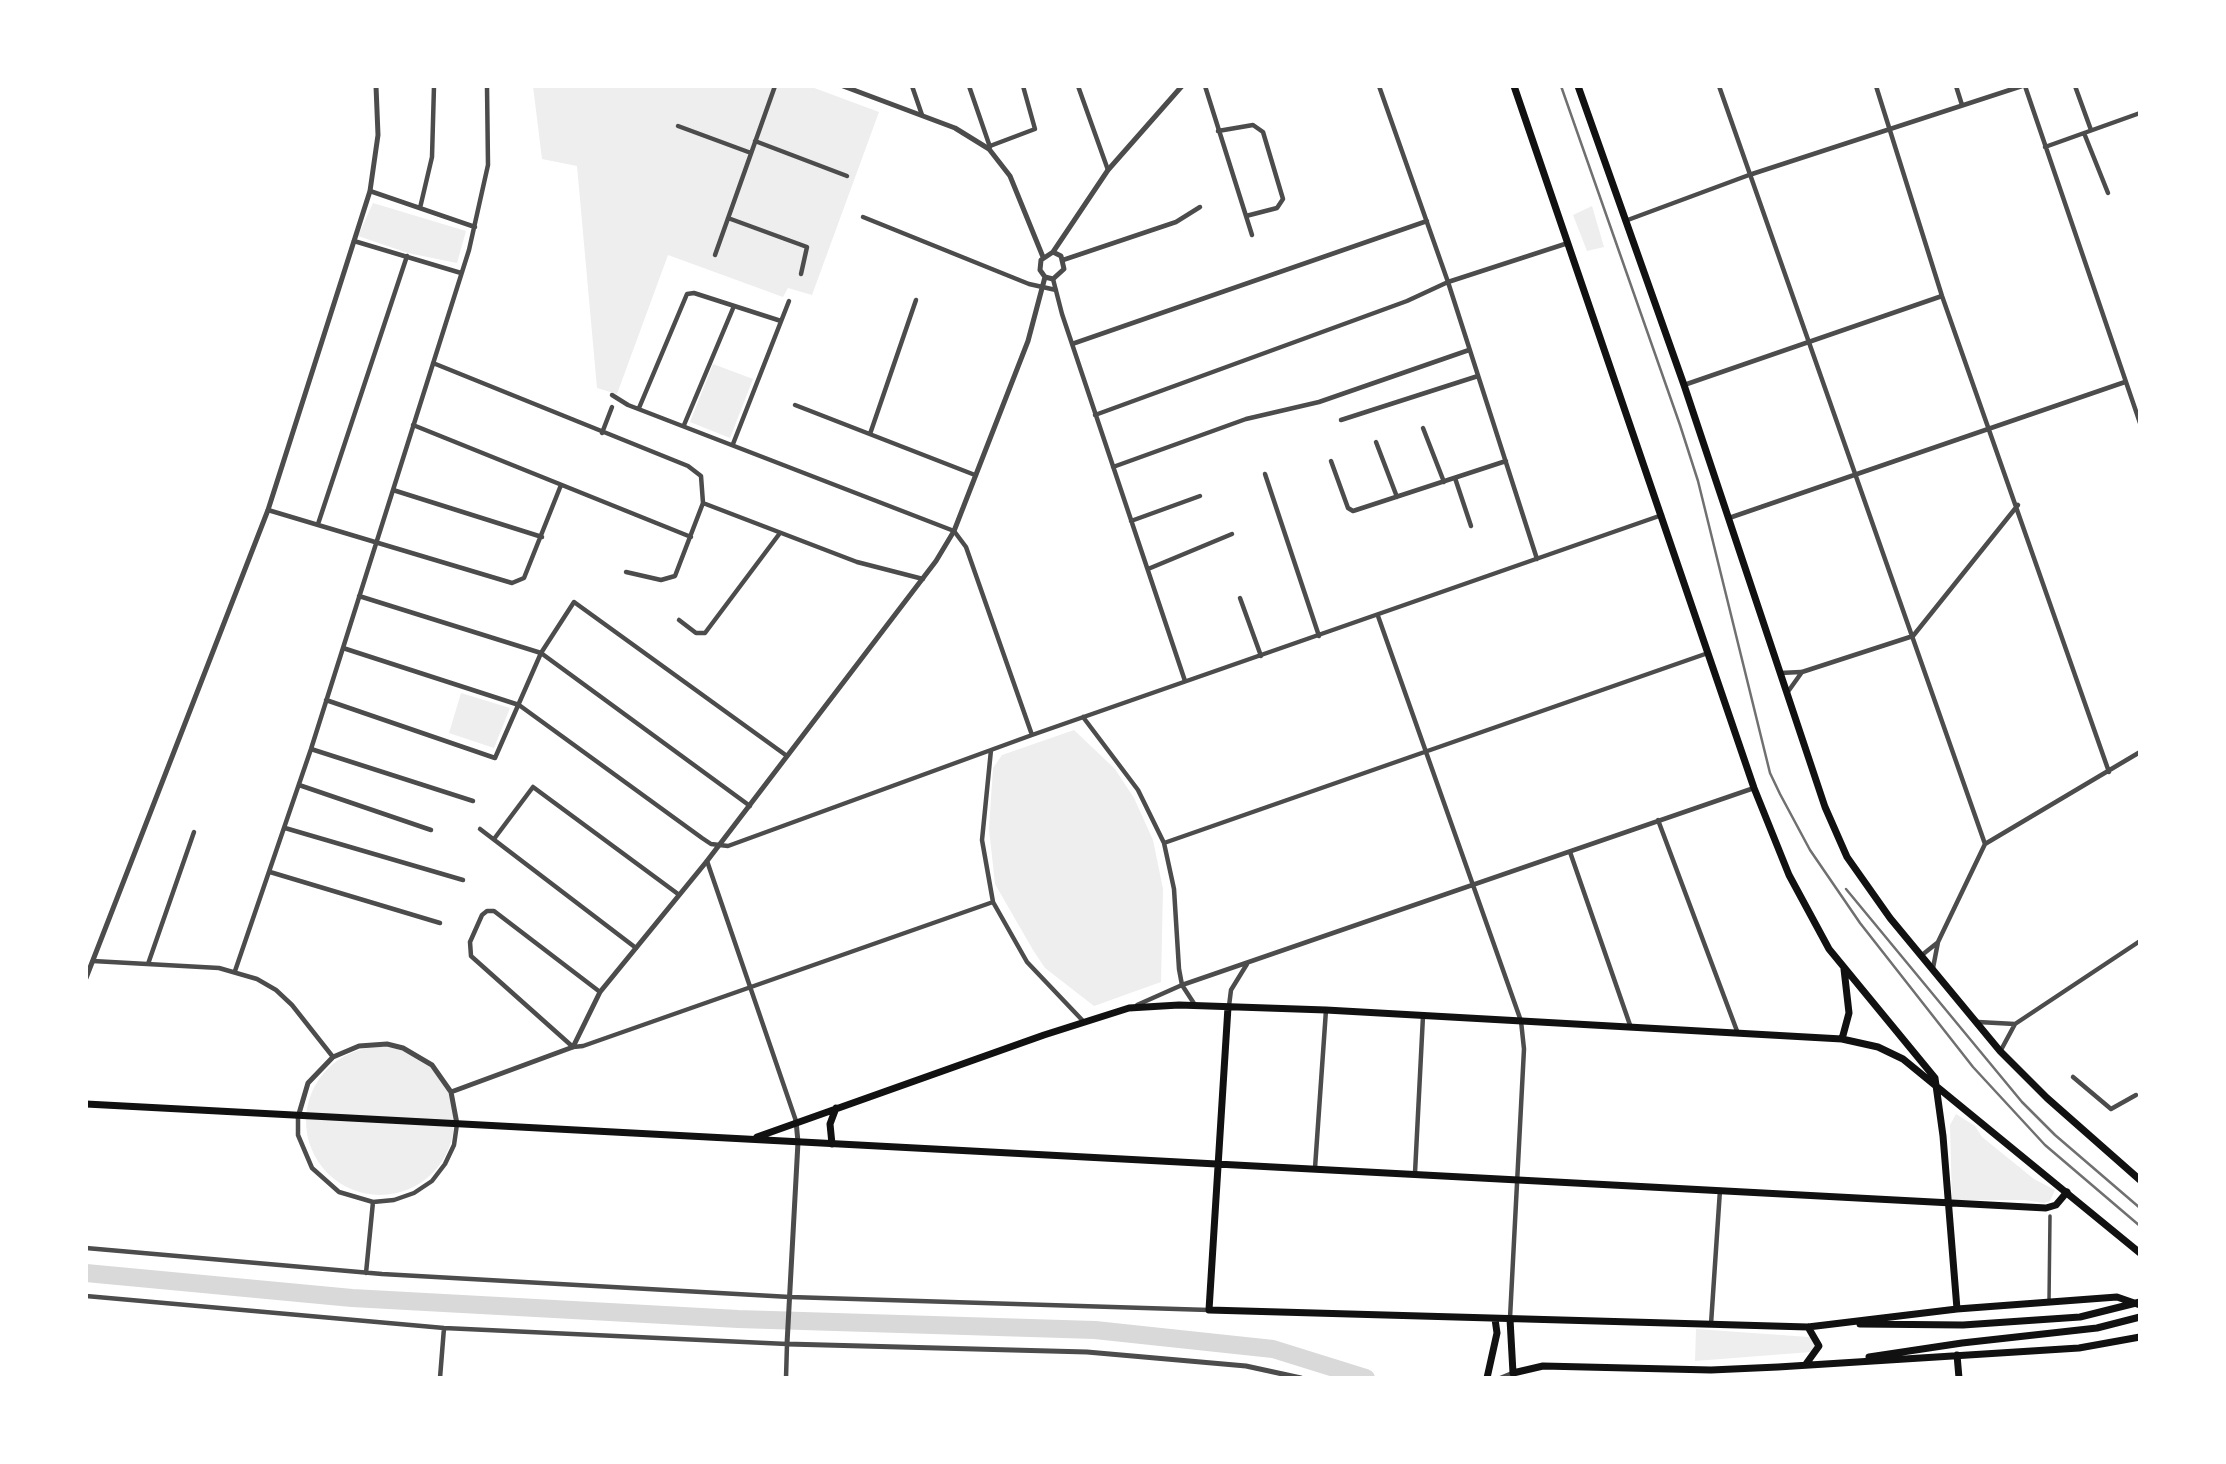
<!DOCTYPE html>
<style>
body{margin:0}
#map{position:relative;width:2226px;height:1464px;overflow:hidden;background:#fff;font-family:"Noto Serif",serif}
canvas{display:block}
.frame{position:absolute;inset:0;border:88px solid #fff;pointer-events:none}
</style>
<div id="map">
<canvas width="2226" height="1464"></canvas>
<div class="frame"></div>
</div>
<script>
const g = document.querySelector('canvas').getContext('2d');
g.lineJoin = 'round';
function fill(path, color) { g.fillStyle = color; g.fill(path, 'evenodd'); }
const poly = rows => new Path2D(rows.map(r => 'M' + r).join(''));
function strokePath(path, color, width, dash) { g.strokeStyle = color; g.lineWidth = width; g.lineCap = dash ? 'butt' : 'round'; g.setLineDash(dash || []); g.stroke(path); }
fill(poly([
 [533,86,809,86,879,112,812,295,788,288,783,297,668,255,617,394,597,388,577,166,542,159],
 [373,203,466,231,457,263,408,253,358,236],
 [1592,206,1604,247,1587,251,1573,215],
 [713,364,753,379,730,438,690,422],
 [461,693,510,708,494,748,449,733],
 [1074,730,1115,769,1134,798,1153,840,1163,889,1161,982,1094,1006,1045,968,1033,950,995,884,989,829,993,768,1002,755],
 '306 1121a74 74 0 1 1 148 0a74 74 0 1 1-148 0Z',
 [1956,1114,1975,1126,1982,1137,2034,1179,2055,1190,2050,1201,2044,1203,2025,1200,1952,1200,1950,1125],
 [1696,1329,1809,1337,1813,1338,1817,1346,1811,1352,1695,1361]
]), '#eee');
strokePath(poly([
 [86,1273,352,1298,738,1319,1095,1330,1273,1349,1366,1378]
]), '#d9d9d9', 18);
strokePath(poly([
 [2049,1302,2050,1216]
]), '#4c4c4c', 3.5);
strokePath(poly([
 [912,86,922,115],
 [969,86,990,147],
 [1078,86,1108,170],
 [1205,86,1252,235],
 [1379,86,1448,282,1537,559],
 [1719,86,1985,844],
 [1876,86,1942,296,2109,772],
 [1956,86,1962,105],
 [2025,86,2140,423],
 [2075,86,2091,130],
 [678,126,751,153],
 [1218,131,1253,125,1263,132,1283,199,1277,208,1246,216],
 [2084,133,2108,193],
 [755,141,847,176],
 [990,146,1035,129,1023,86],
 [2045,147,2140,113],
 [370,191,475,227],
 [420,208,432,157,434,86],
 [863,217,1029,284,1056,290],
 [728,218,807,247,801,274],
 [1625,221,1749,175,2022,86],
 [354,241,461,273],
 [715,255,775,86],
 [1063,260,1176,222,1200,207],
 [1053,279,1062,314,1185,681],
 [1072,344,1427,221],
 [433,363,688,466,701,476,703,503,675,576,661,580,626,572],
 [1684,385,1942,296],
 [612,395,628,405,954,531,966,547,1032,735],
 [795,405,975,475],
 [639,408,687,294,694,293,781,321],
 [1095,415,1407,301,1448,282,1568,243],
 [1341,420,1478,376],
 [413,425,691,537],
 [684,425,734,306],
 [1423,428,1444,482],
 [602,433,612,407],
 [870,434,916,300],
 [1376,442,1397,497],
 [733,444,789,301],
 [1331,461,1348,508,1353,511,1506,461],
 [1113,467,1246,419,1319,402,1469,350],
 [1265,474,1319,636],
 [1455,478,1471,526],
 [393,490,542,537],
 [703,503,857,562,923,579],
 [268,510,512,583,524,578,561,485],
 [1729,518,2125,382],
 [1131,521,1200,496],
 [318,524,407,256],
 [1148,569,1232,534],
 [359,596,541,653,750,806],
 [1240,598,1261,656],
 [1378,616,1521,1021,1524,1049,1510,1318],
 [679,620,696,633,705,633,780,533],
 [343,648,519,705,702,838,711,844,728,846,1032,735,1662,515],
 [1780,673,1801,672],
 [1787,693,1802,672,1913,636,2018,505],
 [326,700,495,758,541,653,574,602,787,756],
 [1083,717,1138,790,1164,843,1174,889,1179,969,1182,985,1195,1005],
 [311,749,473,801],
 [991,750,982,840,993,902,1027,962,1084,1022],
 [299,785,431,830],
 [1658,820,1737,1031],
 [285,828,463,880],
 [480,829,636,948],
 [494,839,533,787,678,894],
 [1164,843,1708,653],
 [1570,852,1630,1025],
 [707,861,796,1121],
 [270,872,440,923],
 [1922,955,1937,943],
 [93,961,219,968,257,979,276,990,292,1005,333,1057],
 [148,964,194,832],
 [1933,968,1938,942,1985,844,2140,752],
 [235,971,311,749,469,250,488,165,487,86],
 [600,992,494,911,487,911,482,915,470,942,471,956,573,1047,583,1046,993,902],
 [1137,1005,1182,985,1754,788],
 [1229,1006,1231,990,1247,964],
 [1978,1022,2015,1024,2001,1050],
 [2015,1024,2140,941],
 [2073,1077,2111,1109,2136,1095],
 [298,1117,298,1135,312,1168,339,1192,373,1202,394,1200,414,1193,432,1181,445,1164,454,1145,457,1124],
 [1315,1168,1326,1010],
 [1415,1173,1423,1016],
 [86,1248,382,1274,790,1297,1209,1310],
 [366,1273,373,1202],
 [86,1296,444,1328,787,1344,786,1378],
 [1711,1324,1720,1190],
 [440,1378,444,1328]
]), '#4c4c4c', 4.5);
strokePath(poly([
 [843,86,955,128,989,149,1010,176,1043,257],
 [1053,252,1108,170,1182,86],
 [1045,277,1053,279,1064,269,1061,256,1053,252],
 [1045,277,1040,270,1041,260,1053,252],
 [86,978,268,510,370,191,378,135,376,86],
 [451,1092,573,1047,600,992,707,861,936,561,954,531,1028,341,1045,277],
 [298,1117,308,1083,333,1057,359,1046,387,1044,403,1048,432,1065,451,1092,457,1124],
 [796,1121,798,1142,787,1344,1087,1352,1246,1366,1301,1378],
 [1501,1378,1513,1373,1514,1378]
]), '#4c4c4c', 5);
strokePath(poly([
 [1514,86,1754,788,1789,875,1829,949,1935,1078,1943,1136,1957,1309],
 [1578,86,1684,385,1825,807,1847,857,1890,918,2000,1051,2047,1098,2140,1180],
 [1228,1007,1209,1310,1808,1327,1957,1309,2117,1297,2140,1305],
 [1842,1039,1849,1013,1844,969],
 [86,1104,2046,1208,2056,1205,2067,1192],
 [757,1137,1044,1035,1129,1008,1179,1005,1326,1010,1842,1039,1878,1047,1903,1059,2140,1253],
 [832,1144,830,1124,836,1108],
 [1510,1319,1513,1373,1543,1366,1711,1370,1778,1367,2079,1348,2140,1337],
 [1860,1324,1963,1325,2080,1317,2140,1302],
 [1957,1355,1959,1378],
 [1869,1357,1962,1343,2097,1328,2140,1317],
 [1806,1364,1819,1346,1808,1327],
 [1487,1378,1497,1333,1495,1319]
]), '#111', 7);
strokePath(poly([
 [1561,86,1680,425,1698,481,1770,773,1780,794,1810,850,1860,923,1973,1067,2045,1145,2140,1226],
 [1846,889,2022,1102,2055,1135,2140,1208]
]), '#707070', 2.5);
</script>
